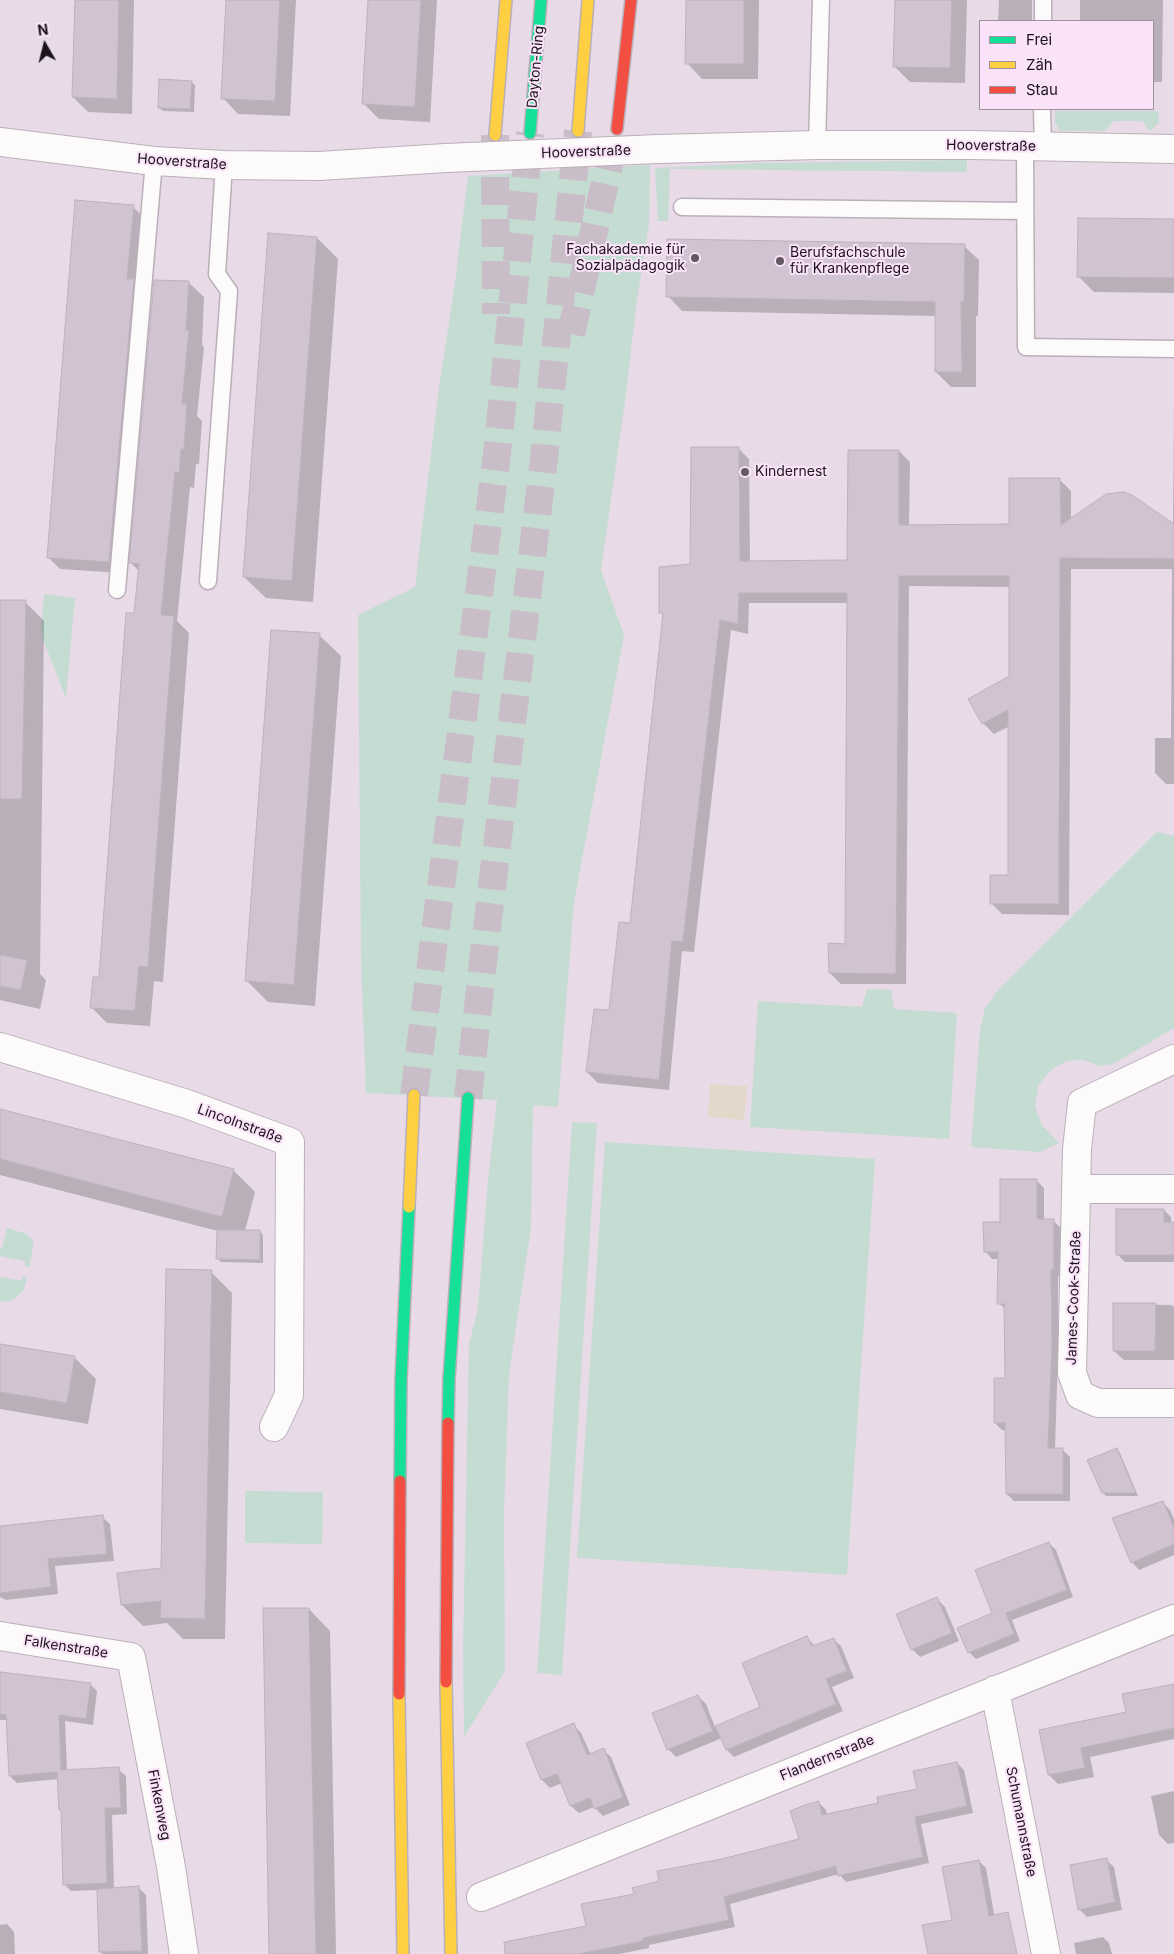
<!DOCTYPE html>
<meta charset="utf-8">
<style>
body{margin:0}
#map{position:relative;width:1174px;height:1954px;overflow:hidden;background:#e8dbe7;font-family:Inter,sans-serif}
canvas{display:block}
.legend{position:absolute;left:979px;top:20px;width:175px;height:90px;box-sizing:border-box;background:#fae3f9;border:1px solid #a190a0;margin:0;padding:6px 9px;list-style:none;font-size:15px;color:#1b131b}
.legend li{display:flex;align-items:center;gap:10px;height:25px}
.legend b{width:25px;border:1px solid #a190a0}
.north{position:absolute;left:20px;top:20px;width:50px;height:50px;-webkit-text-stroke:4px #fae3f9;paint-order:stroke;rotate:352deg;font-size:14px;font-weight:700;line-height:20px;text-align:center;color:#1b131b}
.north::after{content:'';display:block;margin:auto;width:18px;height:22px;background:#1b131b;clip-path:polygon(50% 0,100% 100%,50% 72%,0 100%)}
</style>
<div id="map">
<canvas width="1174" height="1954"></canvas>
<ul class="legend">
<li><b style="height:6px;background:#16e098"></b>Frei</li>
<li><b style="height:6px;background:#ffcf43"></b>Zäh</li>
<li><b style="height:6px;background:#f24e42"></b>Stau</li>
</ul>
<div class="north">N</div>
</div>
<script>
const g = document.querySelector('canvas').getContext('2d');
g.lineJoin = 'round';
function fill(path, color) { g.fillStyle = color; g.fill(path, 'evenodd'); }
const poly = rows => new Path2D(rows.map(r => 'M' + r).join(''));
function strokePath(path, color, width, dash) { g.strokeStyle = color; g.lineWidth = width; g.lineCap = dash ? 'butt' : 'round'; g.setLineDash(dash || []); g.stroke(path); }
function drawText(font, color, halo, rows, align = 'center') {
  g.font = font + ' Inter,sans-serif'; g.lineWidth = 4; g.setLineDash([]); g.textBaseline = 'middle'; g.strokeStyle = halo; g.fillStyle = color; for (const [text, x, y, turn = 0] of rows) {
    g.save(); g.translate(x, y); g.rotate((+turn || 0) * Math.PI / 180); g.textAlign = isNaN(turn) ? turn : align; if (halo) g.strokeText(text, 0, 0); g.fillText(text, 0, 0); g.restore();
  }
}
fill(poly([
 [1055,111,1158,111,1159,123,1150,131,1142,121,1114,121,1104,131,1060,131,1055,123],
 [967,160,967,172,670,169,668,221,658,221,655,168,757,163],
 [650,165,649,224,637,300,625,401,601,570,624,635,574,902,558,1107,533,1105,531,1228,509,1374,504,1513,505,1671,464,1737,463,1647,469,1344,478,1308,488,1180,497,1100,366,1093,361,962,358,615,415,587,439,387,454,290,468,176],
 [44,594,75,598,66,698,42,637,41,628],
 [1157,832,1174,836,1174,1028,1113,1064,1100,1066,1083,1060,1067,1061,1052,1069,1039,1084,1035,1107,1042,1125,1059,1143,1040,1152,971,1147,980,1030,985,1008,998,990],
 [867,989,891,990,894,1009,957,1013,949,1139,750,1127,758,1001,862,1007],
 [572,1122,597,1123,562,1675,537,1673],
 [605,1142,875,1159,847,1575,577,1558],
 [7,1228,27,1234,33,1240,33,1247,29,1267,25,1266,25,1261,0,1256,0,1249,2,1249],
 [23,1276,27,1277,24,1289,20,1294,11,1301,0,1302,0,1277,21,1281],
 [245,1491,323,1492,322,1544,245,1543]
]), '#c5dcd2');
fill(poly([
 [710,1084,747,1086,744,1120,708,1117]
]), '#e3d8c9');
fill(poly([
 [75,0,134,0,132,114,88,112,73,97],
 [227,0,296,0,290,116,238,114,223,98],
 [369,0,437,0,430,122,379,119,364,104],
 [687,0,759,0,758,79,702,79,687,63],
 [896,0,967,0,965,83,910,82,895,67],
 [999,0,1032,0,1032,21,998,21],
 [1080,0,1163,0,1162,82,1153,82,1153,21,1080,21],
 [191,82,195,85,194,112,163,111,159,108],
 [133,207,145,218,121,573,60,569,48,557],
 [1174,221,1174,293,1094,292,1078,276],
 [317,238,338,259,313,602,266,598,244,577],
 [964,246,979,260,978,316,976,316,976,387,951,387,936,372,936,316,682,311,668,296],
 [188,282,204,297,202,345,204,347,197,416,202,421,199,464,196,464,194,488,190,487,177,621,189,633,163,982,154,981,150,1026,107,1023,91,1007,101,978,139,571,131,563],
 [1174,406,1174,784,1166,784,1155,773,1155,738,1171,738,1172,569,1071,569,1069,915,1002,914,991,903,1009,877,1010,726,994,734,983,723,969,699,1010,677,1010,587,909,586,906,984,841,984,830,973,846,945,848,603,749,603,748,634,731,630,694,952,682,951,669,1090,598,1083,587,1072,611,1011,631,925,664,615,661,612,691,565,738,448,749,459,750,562,848,562,899,451,910,462,909,526,1011,526,1060,480,1071,491,1071,519,1173,524],
 [0,602,25,602,44,621,40,974,46,980,40,1009,0,1000],
 [319,635,341,656,315,1006,268,1002,246,980],
 [0,1110,233,1170,255,1192,245,1231,260,1231,263,1235,263,1263,221,1262,217,1258,218,1231,0,1175],
 [1036,1180,1044,1188,1044,1220,1053,1221,1061,1228,1061,1276,1058,1276,1058,1354,1055,1449,1062,1449,1070,1457,1070,1501,1014,1501,1007,1494,1006,1430,1002,1430,995,1423,1006,1380,1006,1310,999,1303,999,1259,992,1259,985,1251,1001,1224],
 [1164,1210,1171,1217,1171,1223,1174,1223,1174,1262,1125,1262,1118,1255],
 [211,1272,232,1293,225,1639,183,1639,167,1623,143,1626,122,1605,162,1569],
 [1115,1304,1171,1305,1174,1307,1174,1360,1124,1360,1114,1351],
 [0,1345,74,1357,96,1379,88,1424,0,1409],
 [1117,1449,1120,1453,1138,1496,1106,1496,1103,1493],
 [1162,1502,1170,1510,1174,1519,1174,1555,1139,1570,1132,1562],
 [102,1517,110,1524,114,1561,55,1566,58,1594,6,1600,0,1597,0,1528],
 [1049,1543,1056,1550,1073,1597,1012,1620,1020,1641,976,1659,969,1652,994,1614],
 [937,1599,945,1607,959,1641,920,1657,912,1649],
 [309,1609,330,1631,336,1954,271,1954],
 [807,1638,815,1646,833,1639,841,1646,854,1678,832,1687,843,1711,734,1757,727,1750,722,1738,676,1757,668,1749,698,1696,706,1704,715,1727,761,1708],
 [0,1672,90,1684,97,1691,93,1725,65,1721,67,1771,118,1769,126,1776,127,1814,112,1815,114,1889,139,1888,146,1895,148,1954,103,1954,100,1951,98,1890,71,1891,64,1884,62,1812,60,1810,59,1779,17,1783,10,1776,7,1720,0,1720],
 [1174,1685,1174,1739,1090,1757,1094,1777,1058,1784,1049,1775,1040,1731,1127,1713],
 [574,1725,581,1733,591,1755,603,1750,611,1757,630,1805,603,1816,594,1807,579,1813,571,1806,562,1783,550,1788,542,1780,527,1743],
 [957,1763,964,1770,973,1813,921,1824,929,1863,846,1882,839,1874,730,1904,735,1927,649,1945,649,1948,619,1954,526,1954,587,1927,635,1895,661,1882,722,1861,800,1840,819,1803,826,1810,827,1815,879,1804,918,1790],
 [1174,1791,1174,1843,1168,1844,1159,1835,1151,1796],
 [1106,1860,1114,1867,1122,1910,1087,1917,1079,1909],
 [979,1861,986,1868,1001,1954,928,1954,924,1926,953,1921],
 [7,1924,14,1932,15,1954,0,1954,0,1925],
 [1103,1937,1109,1943,1112,1954,1076,1954,1074,1943]
]), '#0003');
const building = poly([
 [75,0,119,0,117,99,72,97,75,0],
 [226,0,280,0,275,101,221,99,226,0],
 [368,0,421,0,415,107,362,104,368,0],
 [686,0,744,0,744,64,685,64,686,0],
 [895,0,952,0,950,68,893,67,895,0],
 [159,79,192,81,190,109,158,108,159,79],
 [75,200,134,205,127,279,134,279,109,562,47,558,75,200],
 [1078,218,1174,219,1174,278,1077,277,1078,218],
 [268,233,317,237,292,581,243,577,268,233],
 [667,239,965,244,964,302,961,302,962,372,935,372,935,302,666,297,667,239],
 [154,280,189,281,186,330,189,330,182,404,187,404,184,449,181,449,179,473,175,472,161,615,174,616,148,967,139,966,135,1011,90,1008,93,977,99,977,126,613,134,613,139,564,129,563,154,280],
 [691,447,739,447,740,561,847,560,848,450,899,450,899,525,1009,524,1009,478,1060,478,1061,525,1106,494,1124,492,1132,495,1174,524,1174,559,1060,558,1059,904,990,904,990,875,1008,875,1008,710,982,724,968,699,1009,676,1009,576,899,576,896,974,829,973,828,943,845,944,847,593,739,593,738,624,720,620,683,942,672,941,659,1080,586,1072,594,1009,609,1010,619,922,630,923,663,613,659,613,659,567,690,564,691,447],
 [0,600,26,600,22,799,0,799,0,600],
 [271,630,320,633,294,985,245,981,271,630],
 [0,955,27,960,21,990,0,986,0,955],
 [0,1109,234,1169,222,1217,0,1159,0,1109],
 [1000,1179,1037,1179,1037,1219,1054,1219,1054,1269,1051,1269,1052,1345,1048,1448,1063,1448,1063,1494,1006,1494,1005,1423,994,1423,994,1378,1005,1378,1004,1304,997,1304,998,1252,984,1252,983,1222,1000,1222,1000,1179],
 [1116,1209,1164,1209,1164,1222,1174,1222,1174,1255,1116,1255,1116,1209],
 [217,1230,260,1230,260,1260,216,1259,217,1230],
 [166,1269,212,1270,205,1619,160,1618,161,1601,121,1605,117,1573,161,1568,166,1269],
 [1113,1303,1156,1303,1155,1351,1113,1351,1113,1303],
 [0,1344,75,1356,67,1403,0,1392,0,1344],
 [1117,1448,1136,1493,1102,1493,1087,1460,1117,1448],
 [1163,1501,1174,1528,1174,1544,1131,1563,1112,1518,1163,1501],
 [103,1515,107,1554,48,1559,51,1587,0,1593,0,1526,103,1515],
 [1049,1542,1067,1590,1006,1613,1014,1634,968,1653,957,1628,992,1613,975,1570,1049,1542],
 [937,1597,952,1633,911,1650,896,1614,937,1597],
 [263,1608,309,1608,316,1954,269,1954,263,1608],
 [807,1636,812,1646,834,1638,847,1671,826,1679,836,1704,726,1750,715,1726,760,1707,742,1663,807,1636],
 [0,1672,91,1683,86,1719,59,1715,61,1770,119,1767,121,1808,105,1808,107,1883,63,1885,61,1810,59,1810,57,1772,9,1776,6,1715,0,1714,0,1672],
 [1174,1684,1174,1728,1081,1748,1085,1768,1048,1775,1039,1730,1126,1712,1122,1694,1174,1684],
 [698,1695,713,1731,667,1750,652,1713,698,1695],
 [574,1723,587,1755,604,1748,623,1797,594,1809,590,1798,570,1806,557,1774,541,1780,526,1743,574,1723],
 [957,1762,967,1806,915,1817,923,1857,838,1876,836,1866,724,1897,729,1920,643,1938,643,1941,579,1954,505,1954,504,1942,586,1926,581,1904,634,1894,632,1888,659,1881,657,1871,722,1859,799,1839,790,1811,805,1805,819,1801,822,1815,878,1803,877,1797,917,1789,913,1771,957,1762],
 [1107,1858,1115,1902,1078,1910,1070,1865,1107,1858],
 [979,1860,989,1916,1008,1912,1017,1954,928,1954,922,1925,952,1920,942,1867,979,1860],
 [139,1886,142,1951,99,1952,97,1889,139,1886]
]);
fill(building, '#d1c3d1');
strokePath(building, '#bcb2bc', 1);
strokePath(poly([
 [495,135,496,314],
 [571,334,617,129],
 [414,1095,497,454,530,133],
 [468,1098,484,953,544,458,578,131]
]), '#c9bdc8', 28, [28, 14]);
const lane = poly([
 [1043,21,1043,0],
 [1042,109,1043,147],
 [817,145,821,0],
 [1025,147,1026,347,1174,349],
 [682,207,1025,211],
 [208,581,229,291,217,274,224,165],
 [117,590,154,161]
]);
const street = poly([
 [0,142,154,161,224,165,319,166,446,158],
 [658,149,817,145,970,145,1174,149],
 [0,1047,187,1104,290,1142,289,1395,274,1427],
 [1174,1059,1082,1103,1077,1149,1072,1373,1080,1395,1098,1403,1174,1403],
 [1077,1189,1174,1189],
 [0,1636,131,1657,171,1867,184,1954],
 [995,1690,1046,1954],
 [481,1897,1174,1619]
]);
const fast = poly([
 [530,133,541,0],
 [448,1423,449,1379,468,1098],
 [400,1481,401,1380,409,1207]
]);
const slow = poly([
 [578,131,588,0],
 [495,135,506,0],
 [409,1207,414,1095],
 [446,1682,451,1954],
 [399,1694,403,1954]
]);
const jam = poly([
 [617,129,631,0],
 [446,1682,448,1423],
 [399,1694,400,1481]
]);
strokePath(lane, '#bab0b9', 19);
strokePath(street, '#bab0b9', 30);
strokePath(fast, '#bab0b9', 14);
strokePath(slow, '#bab0b9', 14);
strokePath(jam, '#bab0b9', 14);
strokePath(lane, '#fcfafb', 16);
strokePath(street, '#fcfafb', 28);
strokePath(fast, '#16e098', 11);
strokePath(slow, '#ffcf43', 11);
strokePath(jam, '#f24e42', 11);
const streetBridge = poly([
 [446,158,658,149]
]);
strokePath(streetBridge, '#bab0b9', 30, []);
strokePath(streetBridge, '#fcfafb', 28);
for (const [x, y, r, color] of [
 [695,258,5,"#635962"],
 [780,261,5,"#635962"],
 [745,472,5,"#635962"]
]) { const dot = new Path2D(); dot.arc(x, y, r, 0, 2 * Math.PI); g.fillStyle = color; g.fill(dot); strokePath(dot, '#fae3f9', 2); }
drawText('14px', '#1b131b', '#fae3f9', [
 ["Dayton-Ring",536,67,-85],
 ["Hooverstraße",991,146,1],
 ["Hooverstraße",586,152,-2],
 ["Hooverstraße",182,162,4],
 ["Lincolnstraße",240,1124,20],
 ["James-Cook-Straße",1074,1298,-88],
 ["Falkenstraße",66,1647,9],
 ["Flandernstraße",827,1758,-22],
 ["Finkenweg",159,1805,79],
 ["Schumannstraße",1021,1822,79]
]);
drawText('14px', '#1b131b', '#fae3f9', [
 ["Fachakademie für",685,250,"right"],
 ["Sozialpädagogik",685,266,"right"],
 ["Berufsfachschule",790,253],
 ["für Krankenpflege",790,269],
 ["Kindernest",755,472]
], 'left');
</script>
